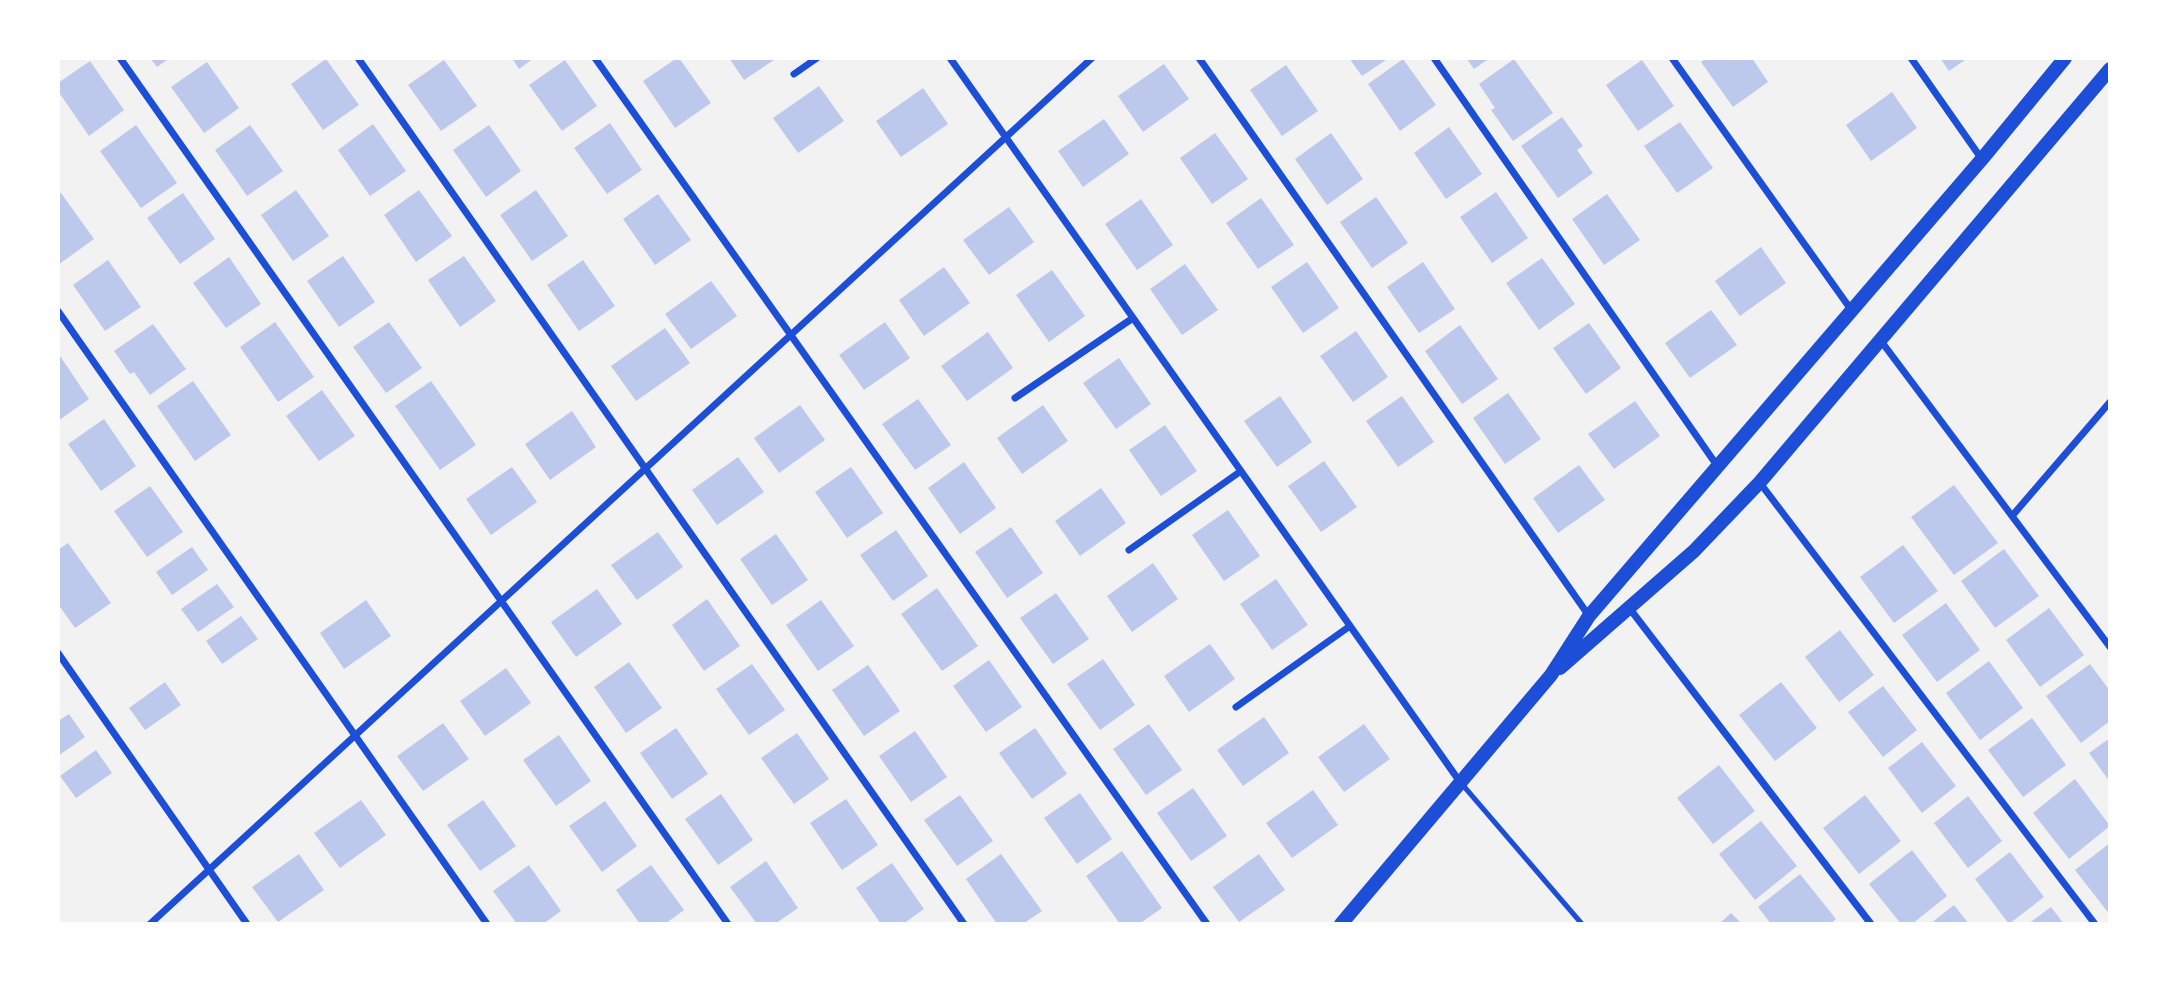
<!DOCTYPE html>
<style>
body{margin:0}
#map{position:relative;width:2168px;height:982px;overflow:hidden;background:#f2f2f2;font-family:Roboto,sans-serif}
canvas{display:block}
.frame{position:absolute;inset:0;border:60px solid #fff;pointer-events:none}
</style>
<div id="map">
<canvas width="2168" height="982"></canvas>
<div class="frame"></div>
</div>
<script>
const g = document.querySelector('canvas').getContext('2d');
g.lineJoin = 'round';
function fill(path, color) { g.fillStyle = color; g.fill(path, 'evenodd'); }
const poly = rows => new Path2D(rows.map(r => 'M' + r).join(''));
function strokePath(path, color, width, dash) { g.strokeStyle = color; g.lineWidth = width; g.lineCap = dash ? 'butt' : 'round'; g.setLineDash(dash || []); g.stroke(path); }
fill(poly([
 [150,58,170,58,157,67],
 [512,58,534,58,519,69],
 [677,58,679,58,711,103,675,128,643,81],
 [729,58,777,58,744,80],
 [1349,58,1389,58,1362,76],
 [1466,58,1490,58,1474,69],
 [1706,58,1752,58,1768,82,1733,107,1701,62],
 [1940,58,1968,58,1949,71],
 [326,59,359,105,323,130,291,84],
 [1403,59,1436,105,1400,131,1368,84],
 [1514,59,1553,113,1513,141,1491,110,1495,108,1479,84],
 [444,60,477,106,441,131,408,85],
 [565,60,597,106,562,131,529,85],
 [1642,60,1674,106,1638,131,1606,85],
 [90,61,124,110,89,136,58,91,58,83],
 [207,62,239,108,204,133,171,87],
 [1164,64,1189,99,1143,132,1118,96],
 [1286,65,1318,111,1282,136,1250,90],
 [819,86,844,121,798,153,773,118],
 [923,88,948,124,901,157,876,121],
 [1892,92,1917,128,1871,161,1846,125],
 [1562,117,1583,146,1577,150,1593,173,1558,198,1521,146],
 [1104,119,1129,154,1083,187,1058,151],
 [1680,122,1713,168,1677,193,1644,146],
 [610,123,642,170,607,194,574,148],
 [373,124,406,171,370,196,338,150],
 [136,125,177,183,141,208,100,151],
 [250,125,283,171,247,196,215,150],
 [489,125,521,171,486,197,453,150],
 [1449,127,1482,174,1446,199,1414,153],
 [1215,133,1248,179,1212,204,1180,158],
 [1331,133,1363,179,1327,205,1295,159],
 [296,190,329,236,293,261,261,215],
 [419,190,452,236,416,262,384,215],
 [536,190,568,236,532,261,500,215],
 [1496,192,1528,238,1492,263,1460,217],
 [61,193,94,239,58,265,58,195],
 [183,193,215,239,180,264,147,218],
 [658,194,691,240,655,265,623,219],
 [1607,194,1640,240,1604,265,1572,219],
 [1376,197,1408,243,1372,268,1340,222],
 [1261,198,1294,245,1258,269,1226,223],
 [1141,199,1173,245,1137,270,1105,224],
 [1009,207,1034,242,989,275,963,240],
 [1761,247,1786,283,1740,316,1715,281],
 [343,256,375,302,339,327,307,281],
 [464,256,496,301,460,327,428,280],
 [229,257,261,304,226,328,193,283],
 [1542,258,1575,304,1539,330,1506,283],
 [108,260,141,307,105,331,73,285],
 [583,260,615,306,579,331,547,285],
 [1307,262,1339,308,1303,333,1271,287],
 [1423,262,1455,309,1419,333,1387,287],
 [1185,264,1218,310,1182,335,1150,289],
 [944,267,970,303,924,336,899,300],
 [1052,270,1085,316,1049,342,1016,295],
 [711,281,737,316,691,349,665,314],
 [1711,310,1737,345,1690,378,1665,343],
 [275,322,314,377,278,402,240,347],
 [389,322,422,368,386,393,353,347],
 [885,322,910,358,864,390,839,355],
 [1589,323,1621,368,1586,394,1553,348],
 [153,324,186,369,150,395,134,372,130,374,114,351],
 [1460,325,1498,379,1462,404,1425,351],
 [665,328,690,363,636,401,611,366],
 [1356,331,1388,377,1353,402,1320,356],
 [988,332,1013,368,967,401,941,366],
 [58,353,89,399,58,421],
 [1119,358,1151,404,1116,429,1083,383],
 [193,381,231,435,195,461,157,406],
 [431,381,476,445,440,470,395,406],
 [322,390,355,436,319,461,286,416],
 [1508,393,1541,439,1505,464,1473,418],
 [1280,396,1312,442,1277,467,1244,421],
 [1402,396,1434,442,1398,467,1366,421],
 [918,399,951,445,915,470,882,424],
 [1635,401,1660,436,1614,469,1588,434],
 [800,405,825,440,779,473,754,438],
 [1043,405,1068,441,1022,474,997,438],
 [572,411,596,447,550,480,525,444],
 [104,419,136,466,101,491,68,444],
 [1165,425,1197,471,1161,496,1129,450],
 [738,457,764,492,717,525,692,490],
 [1324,461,1357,507,1321,532,1288,486],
 [964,462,996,508,960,534,928,488],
 [1579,465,1605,500,1558,533,1533,498],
 [512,467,537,502,491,535,466,499],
 [851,467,883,513,847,538,815,492],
 [1954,485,1998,543,1954,575,1911,517],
 [150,486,183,532,147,557,114,511],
 [1101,488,1126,523,1080,556,1055,521],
 [1228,510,1260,556,1224,581,1192,535],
 [1011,527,1043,573,1007,598,975,552],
 [896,530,928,576,893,601,860,555],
 [658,532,683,567,637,600,611,565],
 [776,534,808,580,772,605,740,559],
 [68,543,111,603,75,628,58,604,58,550],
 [1903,545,1938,591,1894,623,1860,577],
 [192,547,208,570,172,595,156,572],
 [2004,549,2039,596,1995,628,1961,581],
 [1153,563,1178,599,1132,632,1107,596],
 [1276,579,1308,625,1272,650,1240,604],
 [217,584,234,607,198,632,181,609],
 [937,588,978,646,942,671,901,614],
 [597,589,622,624,576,657,551,622],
 [1056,593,1089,639,1053,664,1020,618],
 [707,599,740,646,704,671,672,625],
 [366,600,391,636,344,669,320,633],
 [821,600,854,646,818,671,786,625],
 [1946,603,1980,650,1937,682,1902,635],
 [2049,608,2084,655,2040,687,2006,640],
 [241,616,258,639,222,664,206,641],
 [1840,630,1874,675,1839,702,1805,657],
 [1210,644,1235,679,1189,712,1164,676],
 [1103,659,1135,705,1100,730,1067,684],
 [989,660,1022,707,986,732,953,686],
 [1989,661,2023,708,1980,740,1946,693],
 [629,662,662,708,626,733,594,687],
 [752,664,785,710,749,735,716,689],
 [2090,664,2110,691,2110,721,2081,743,2046,696],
 [868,665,900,711,864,736,832,690],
 [506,668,531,703,485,736,460,701],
 [165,682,181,705,145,730,129,708],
 [1781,682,1817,728,1775,761,1739,715],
 [1883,686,1917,730,1883,757,1848,712],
 [69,714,85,737,58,756,58,721],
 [1264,717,1289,753,1243,786,1217,750],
 [2032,718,2066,765,2023,797,1988,750],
 [443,723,469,759,423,791,397,756],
 [1149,724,1182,770,1146,795,1113,749],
 [1364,724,1390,759,1344,792,1318,757],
 [676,728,708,774,672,799,640,753],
 [1035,728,1067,774,1032,799,999,753],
 [915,731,947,777,911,802,879,756],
 [797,733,829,779,794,804,761,758],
 [559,735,591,781,556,806,523,760],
 [2110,738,2110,782,2089,753],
 [1922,742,1956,786,1922,813,1888,768],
 [96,750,112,773,76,798,60,776],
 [1719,765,1755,811,1713,844,1677,798],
 [2075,779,2110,826,2069,859,2033,813],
 [1193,788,1227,836,1191,861,1157,813],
 [1313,790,1338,825,1292,858,1266,823],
 [1080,793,1112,839,1077,864,1044,818],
 [721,794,753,840,718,865,685,819],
 [960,795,993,841,957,866,924,820],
 [1865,795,1901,841,1859,874,1823,828],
 [1968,796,2002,841,1968,868,1934,823],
 [846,799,878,845,842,870,810,823],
 [361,800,386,835,340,868,314,833],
 [483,800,516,846,480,871,447,825],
 [605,801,637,846,602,872,569,826],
 [1761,821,1797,866,1755,900,1719,854],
 [2110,843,2110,915,2075,870],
 [1912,850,1947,896,1912,924,1901,924,1869,884],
 [1122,851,1162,908,1139,924,1120,924,1086,876],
 [2010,852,2044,897,2009,924,1975,879],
 [299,854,324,890,278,922,252,887],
 [1001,854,1042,911,1023,924,997,924,966,879],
 [1259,854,1285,890,1239,922,1213,887],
 [766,861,798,908,775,924,757,924,730,887],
 [892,863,924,909,903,924,881,924,856,888],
 [529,865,561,911,543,924,517,924,493,891],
 [651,865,684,910,665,924,640,924,616,890],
 [1800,874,1836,919,1830,924,1771,924,1758,907],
 [1954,905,1969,924,1930,924],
 [2051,907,2064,924,2028,924],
 [1731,913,1742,924,1719,924]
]), '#bdc9ec');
strokePath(poly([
 [1461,783,1582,924]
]), '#1d4ed8', 5);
strokePath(poly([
 [120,58,728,924],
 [358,58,964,924],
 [595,58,1207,924],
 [950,58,1460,782],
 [1199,58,1589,616],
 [1434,58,1718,467],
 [1672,58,1852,311],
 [1911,58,1981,158],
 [794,74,817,58],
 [58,311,487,924],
 [1881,341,2110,647],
 [1015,398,1133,318],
 [1760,483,2095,924],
 [2012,516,2110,402],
 [1129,550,1241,471],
 [1630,609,1871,924],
 [58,653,247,924],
 [1236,707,1350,626],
 [150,924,1092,58]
]), '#1d4ed8', 7);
strokePath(poly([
 [1560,668,1694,551,1760,482,2110,69],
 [1341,924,1551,675,1589,616,1982,159,2065,58]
]), '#1d4ed8', 14);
</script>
